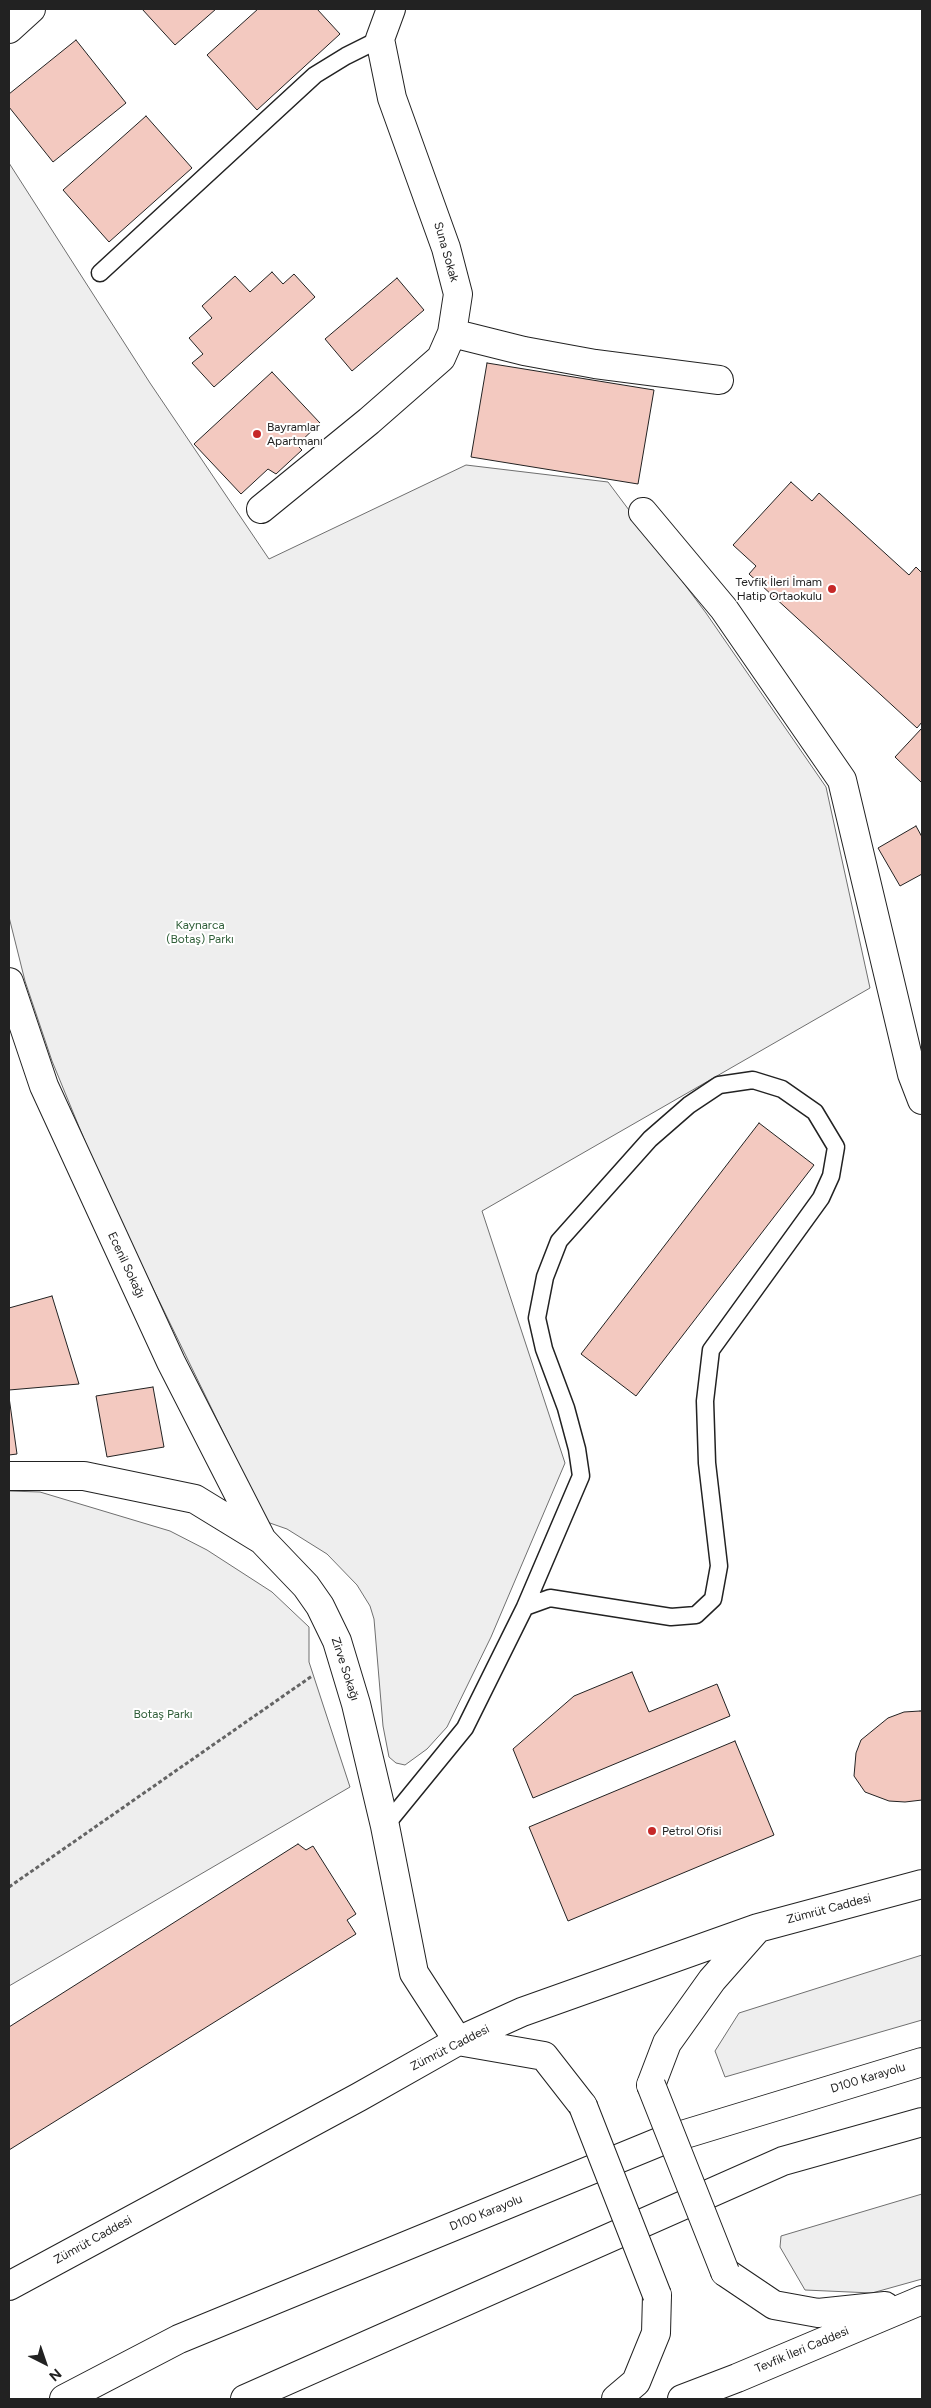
<!DOCTYPE html>
<meta charset="utf-8">
<style>
body{margin:0}
#map{position:relative;width:931px;height:2408px;overflow:hidden;background:#fff;font-family:Figtree,sans-serif}
canvas{display:block}
.frame{position:absolute;inset:0;border:10px solid #222;pointer-events:none}
.north{position:absolute;left:20px;top:2338px;width:50px;height:50px;-webkit-text-stroke:4px #fff;paint-order:stroke;rotate:139deg;font-size:14px;font-weight:700;line-height:20px;text-align:center;color:#222}
.north::after{content:'';display:block;margin:auto;width:18px;height:22px;background:#222;clip-path:polygon(50% 0,100% 100%,50% 72%,0 100%)}
</style>
<div id="map">
<canvas width="931" height="2408"></canvas>
<div class="frame"></div>
<div class="north">N</div>
</div>
<script>
const g = document.querySelector('canvas').getContext('2d');
g.lineJoin = 'round';
function fill(path, color) { g.fillStyle = color; g.fill(path, 'evenodd'); }
const poly = rows => new Path2D(rows.map(r => 'M' + r).join(''));
function strokePath(path, color, width, dash) { g.strokeStyle = color; g.lineWidth = width; g.lineCap = dash ? 'butt' : 'round'; g.setLineDash(dash || []); g.stroke(path); }
function drawText(font, color, halo, rows, align = 'center') {
  g.font = font + ' Figtree,sans-serif'; g.lineWidth = 4; g.setLineDash([]); g.textBaseline = 'middle'; g.strokeStyle = halo; g.fillStyle = color; for (const [text, x, y, turn = 0] of rows) {
    g.save(); g.translate(x, y); g.rotate((+turn || 0) * Math.PI / 180); g.textAlign = isNaN(turn) ? turn : align; if (halo) g.strokeText(text, 0, 0); g.fillText(text, 0, 0); g.restore();
  }
}
const green = poly([
 [9,163,150,383,269,559,466,465,608,482,706,613,826,787,870,988,482,1211,565,1463,491,1637,447,1727,427,1749,405,1765,396,1763,389,1757,383,1726,374,1619,370,1606,357,1585,327,1554,287,1529,267,1522,105,1190,52,1061,25,981,9,917,9,163],
 [9,1491,40,1492,170,1531,207,1550,272,1592,309,1627,309,1662,350,1787,9,1986,9,1491],
 [922,1955,922,2020,725,2077,715,2051,739,2013,922,1955],
 [922,2194,922,2279,872,2293,805,2290,780,2247,781,2236,922,2194]
]);
fill(green, '#eee');
strokePath(green, '#6f6f6f', 1);
const building = poly([
 [142,9,216,9,175,45,142,9],
 [258,9,317,9,340,34,257,110,207,55,258,9],
 [76,40,126,103,53,162,9,107,9,94,76,40],
 [146,116,192,168,109,242,63,190,146,116],
 [272,272,283,284,294,274,315,297,214,387,192,363,203,354,189,338,212,318,202,306,235,276,250,292,272,272],
 [397,278,424,310,352,371,325,339,397,278],
 [487,363,654,390,638,484,471,457,487,363],
 [272,372,320,423,297,445,302,450,276,474,268,469,241,494,194,444,272,372],
 [791,482,812,501,819,493,909,575,916,567,922,573,922,722,917,728,749,574,756,566,733,545,791,482],
 [922,728,922,783,895,757,922,728],
 [916,826,922,837,922,874,900,886,878,848,916,826],
 [759,1123,814,1165,636,1396,581,1354,759,1123],
 [52,1296,79,1384,9,1390,9,1308,52,1296],
 [153,1387,164,1447,107,1457,96,1396,153,1387],
 [9,1397,17,1454,9,1455,9,1397],
 [632,1672,649,1712,717,1684,730,1716,533,1798,513,1749,574,1696,632,1672],
 [920,1711,922,1711,922,1800,905,1802,889,1801,865,1792,854,1776,856,1753,861,1740,888,1718,904,1712,920,1711],
 [735,1741,774,1835,568,1921,529,1827,735,1741],
 [298,1844,306,1850,313,1846,356,1914,347,1920,356,1934,9,2150,9,2027,298,1844]
]);
fill(building, '#f3c9c0');
strokePath(building, '#222', 1);
const lane = poly([
 [100,273,315,75,346,56,380,39],
 [385,1826,465,1728,525,1607,550,1598,671,1617,696,1615,713,1599,719,1566,707,1463,705,1401,711,1350,821,1198,831,1176,836,1147,815,1112,782,1089,753,1080,719,1085,689,1105,650,1139,559,1241,545,1277,537,1318,544,1349,566,1408,577,1449,581,1476,525,1607]
]);
const street = poly([
 [9,29,31,9],
 [452,333,524,351,595,364,719,380],
 [261,509,369,421,441,358,452,333,458,294,446,248,392,98,380,39,391,9],
 [643,512,724,609,842,780,912,1074,922,1100],
 [9,982,44,1086,171,1362,262,1540],
 [9,1476,84,1476,195,1499,262,1540,306,1586,320,1606,337,1641,356,1704,385,1826,414,1973,458,2041]
]);
const primary = poly([
 [458,2041,544,2056,583,2106],
 [651,2085,667,2043,712,1980,757,1929],
 [725,2272,774,2305,818,2313,885,2306],
 [9,2286,359,2097,458,2041,522,2012,758,1928,922,1884],
 [616,2399,636,2382,656,2333,657,2295],
 [682,2399,737,2378,922,2300]
]);
const highway = poly([
 [64,2399,179,2339,659,2142,922,2062],
 [245,2399,783,2161,922,2122]
]);
strokePath(lane, '#222', 19);
strokePath(street, '#222', 30);
strokePath(primary, '#222', 30);
strokePath(highway, '#222', 30);
strokePath(poly([
 [9,1887,312,1676]
]), '#646464', 3, [4, 2.5]);
strokePath(lane, '#fff', 16);
strokePath(street, '#fff', 28);
strokePath(primary, '#fff', 28);
strokePath(highway, '#fff', 28);
const primaryBridge = poly([
 [651,2085,725,2272],
 [583,2106,657,2295]
]);
strokePath(primaryBridge, '#222', 30, []);
strokePath(primaryBridge, '#fff', 28);
for (const [x, y, r, color] of [
 [257,434,5,"#c62828"],
 [832,589,5,"#c62828"],
 [652,1831,5,"#c62828"]
]) { const dot = new Path2D(); dot.arc(x, y, r, 0, 2 * Math.PI); g.fillStyle = color; g.fill(dot); strokePath(dot, '#fff', 2); }
drawText('12px', '#222', '#fff', [
 ["Suna Sokak",446,252,74],
 ["Ecenil Sokağı",126,1265,65],
 ["Zirve Sokağı",345,1669,72],
 ["Zümrüt Caddesi",829,1909,-15],
 ["Zümrüt Caddesi",450,2048,-27],
 ["D100 Karayolu",868,2078,-17],
 ["D100 Karayolu",486,2213,-22],
 ["Zümrüt Caddesi",93,2240,-29],
 ["Tevfik İleri Caddesi",802,2350,-23]
]);
drawText('12px', '#222', '#fff', [
 ["Bayramlar",267,427],
 ["Apartmanı",267,441],
 ["Tevfik İleri İmam",822,582,"right"],
 ["Hatip Ortaokulu",822,596,"right"],
 ["Petrol Ofisi",662,1831]
], 'left');
drawText('12px', '#2f5e38', '#fff', [
 ["Kaynarca",200,925],
 ["(Botaş) Parkı",200,939],
 ["Botaş Parkı",163,1714]
]);
</script>
